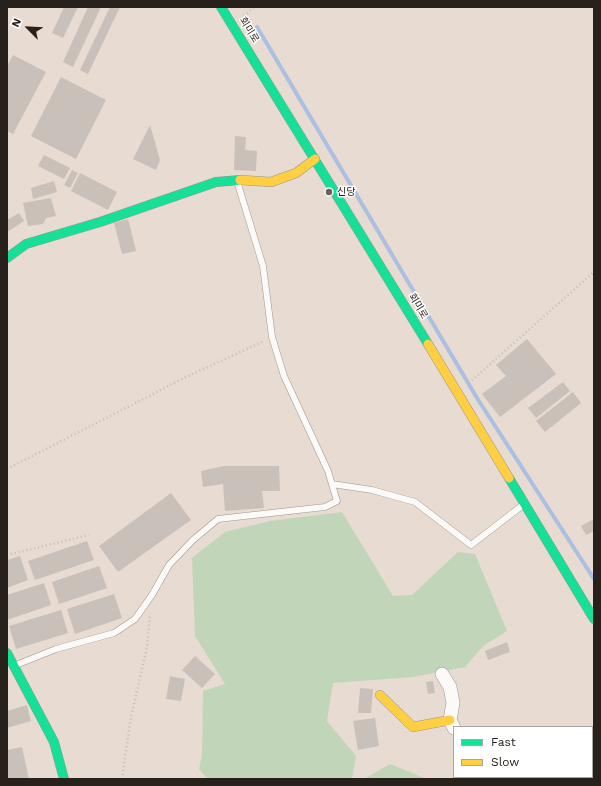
<!DOCTYPE html>
<meta charset="utf-8">
<style>
body{margin:0}
#map{position:relative;width:601px;height:786px;overflow:hidden;background:#e7dbd2;font-family:"Work Sans",sans-serif}
canvas{display:block}
.frame{position:absolute;inset:0;border:8px solid #28201a;pointer-events:none}
.legend{position:absolute;left:453px;top:726px;width:140px;height:52px;box-sizing:border-box;background:#fff;border:1px solid #a9a6a3;margin:0;padding:5px 7px;list-style:none;font-size:12px;color:#28201a}
.legend li{display:flex;align-items:center;gap:8px;height:20px}
.legend b{width:20px;border:1px solid #a9a6a3}
.north{position:absolute;left:8px;top:8px;width:40px;height:40px;-webkit-text-stroke:3px #fff;paint-order:stroke;rotate:294deg;font-size:11px;font-weight:700;line-height:16px;text-align:center;color:#28201a}
.north::after{content:'';display:block;margin:auto;width:14px;height:18px;background:#28201a;clip-path:polygon(50% 0,100% 100%,50% 72%,0 100%)}
</style>
<div id="map">
<canvas width="601" height="786"></canvas>
<div class="frame"></div>
<ul class="legend">
<li><b style="height:5px;background:#16e098"></b>Fast</li>
<li><b style="height:5px;background:#ffcf43"></b>Slow</li>
</ul>
<div class="north">N</div>
</div>
<script>
const g = document.querySelector('canvas').getContext('2d');
g.lineJoin = 'round';
function fill(path, color) { g.fillStyle = color; g.fill(path, 'evenodd'); }
const poly = rows => new Path2D(rows.map(r => 'M' + r).join(''));
function strokePath(path, color, width, dash) { g.strokeStyle = color; g.lineWidth = width; g.lineCap = dash ? 'butt' : 'round'; g.setLineDash(dash || []); g.stroke(path); }
function drawText(font, color, halo, rows, align = 'center') {
  g.font = font + ' "Work Sans","Noto Sans KR",sans-serif'; g.lineWidth = 3; g.setLineDash([]); g.textBaseline = 'middle'; g.strokeStyle = halo; g.fillStyle = color; for (const [text, x, y, turn = 0] of rows) {
    g.save(); g.translate(x, y); g.rotate((+turn || 0) * Math.PI / 180); g.textAlign = isNaN(turn) ? turn : align; if (halo) g.strokeText(text, 0, 0); g.fillText(text, 0, 0); g.restore();
  }
}
fill(poly([
 [342,512,393,596,412,595,458,552,475,554,507,631,483,646,465,667,413,677,333,683,327,721,356,756,352,779,208,779,199,769,202,755,203,691,225,684,195,636,192,558,225,532,270,521],
 [390,764,427,779,364,779]
]), '#c1d6b8');
strokePath(poly([
 [257,27,477,398,594,579]
]), '#aabfe1', 4);
fill(poly([
 [64,7,78,7,63,38,52,33],
 [88,7,101,7,73,67,63,62],
 [110,7,120,7,88,74,80,70],
 [13,55,46,72,13,134,7,131,7,66],
 [61,77,106,100,76,159,31,136],
 [150,125,160,160,156,170,133,159],
 [235,136,246,137,245,150,257,151,256,171,234,170],
 [44,155,70,168,64,179,38,166],
 [72,170,78,173,70,188,64,185],
 [80,173,117,192,108,210,71,191],
 [54,181,57,192,33,199,31,188],
 [51,198,56,216,46,218,43,224,28,226,23,203],
 [19,213,24,221,7,232,7,220],
 [128,219,136,251,122,254,114,223],
 [527,339,556,374,500,417,482,394,506,376,496,365],
 [563,382,570,391,536,418,528,408],
 [573,392,581,403,545,432,536,421],
 [224,466,279,466,280,491,262,491,264,508,225,511,223,484,203,487,201,471],
 [171,493,191,520,118,572,99,546],
 [594,519,594,531,586,535,581,526],
 [87,541,94,560,35,580,28,561],
 [20,556,28,580,7,588,7,560],
 [99,566,107,588,59,604,52,582],
 [44,583,51,605,7,620,7,595],
 [114,594,122,618,75,634,67,609],
 [61,610,68,633,16,649,9,626],
 [507,642,510,652,488,660,485,651],
 [195,656,215,674,202,688,182,670],
 [170,676,185,679,181,701,166,699],
 [433,681,435,693,428,694,426,682],
 [360,688,373,689,371,713,358,713],
 [27,705,31,721,7,728,7,711],
 [375,718,379,746,358,750,353,721],
 [22,747,29,779,7,779,7,750],
 [473,777,510,777,510,779,473,779]
]), '#cac0ba');
const lane = poly([
 [332,484,372,490,415,502,471,545,523,505],
 [16,665,56,649,114,633,135,619,152,595,169,565,193,540,218,519,325,507,337,501,328,471,284,376,272,337,263,266,237,181]
]);
const street = poly([
 [442,674,450,687,453,703,450,720,454,728],
 [465,777,465,779]
]);
const fast = poly([
 [221,7,428,344],
 [7,258,26,244,100,222,216,182,240,180],
 [509,478,594,619],
 [7,653,54,742,64,779]
]);
const slow = poly([
 [240,180,271,182,296,173,315,159],
 [428,344,509,478],
 [380,695,413,727,450,720]
]);
strokePath(lane, '#9e958e', 7);
strokePath(street, '#9e958e', 14);
strokePath(fast, '#9e958e', 10);
strokePath(slow, '#9e958e', 10);
strokePath(poly([
 [244,16,254,7],
 [469,383,594,272],
 [7,469,184,378,264,341],
 [7,555,89,535],
 [122,779,131,717,147,647,150,614]
]), '#c2bdb9', 2.5, [1, 3]);
strokePath(lane, '#fbfaf8', 6);
strokePath(street, '#fbfaf8', 13);
strokePath(fast, '#16e098', 9);
strokePath(slow, '#ffcf43', 9);
for (const [x, y, r, color] of [
 [329,192,4,"#6b615a"]
]) { const dot = new Path2D(); dot.arc(x, y, r, 0, 2 * Math.PI); g.fillStyle = color; g.fill(dot); strokePath(dot, '#fff', 1.5); }
drawText('10px', '#28201a', '#fff', [
 ["회미로",249,30,58],
 ["회미로",418,306,59]
]);
drawText('10px', '#28201a', '#fff', [
 ["신당",337,192]
], 'left');
</script>
